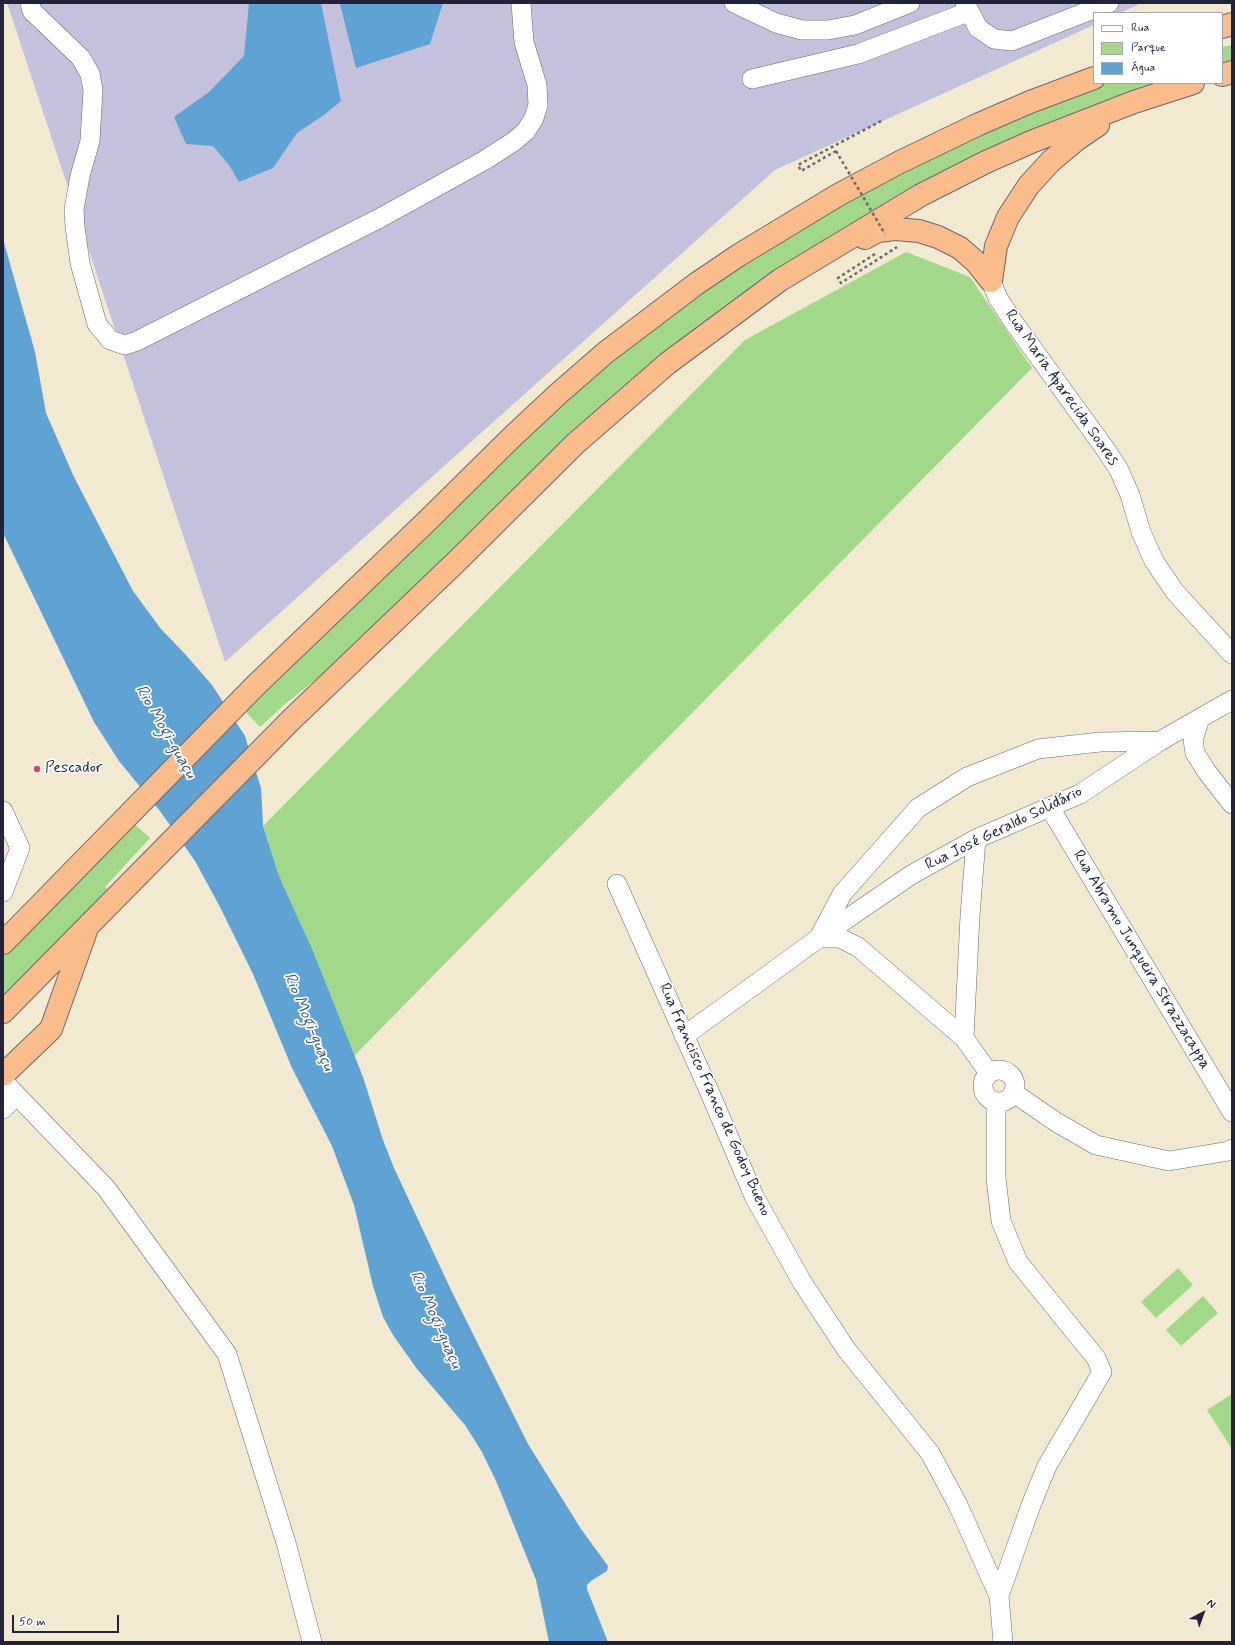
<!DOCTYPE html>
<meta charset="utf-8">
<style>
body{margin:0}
#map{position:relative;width:1235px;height:1645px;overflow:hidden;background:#f2e9d1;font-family:Mynerve,sans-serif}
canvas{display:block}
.frame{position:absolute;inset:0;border:4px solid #22223b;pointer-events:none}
.legend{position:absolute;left:1093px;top:12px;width:130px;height:72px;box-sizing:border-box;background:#fff;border:1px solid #a7a7b1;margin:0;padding:5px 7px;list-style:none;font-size:12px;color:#22223b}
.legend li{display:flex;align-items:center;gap:8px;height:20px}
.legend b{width:20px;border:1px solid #a7a7b1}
.north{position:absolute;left:1183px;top:1593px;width:40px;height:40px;-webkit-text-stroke:3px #fff;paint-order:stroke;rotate:41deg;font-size:11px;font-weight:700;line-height:16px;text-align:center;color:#22223b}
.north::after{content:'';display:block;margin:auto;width:14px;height:18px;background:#22223b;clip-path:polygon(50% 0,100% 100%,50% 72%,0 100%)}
.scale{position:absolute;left:12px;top:1615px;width:107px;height:18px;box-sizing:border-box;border:2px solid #22223b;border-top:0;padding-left:5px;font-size:12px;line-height:14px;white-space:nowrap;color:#22223b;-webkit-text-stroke:3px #fff;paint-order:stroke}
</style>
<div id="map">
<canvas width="1235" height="1645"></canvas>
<div class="frame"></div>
<ul class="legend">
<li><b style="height:5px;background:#fff"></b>Rua</li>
<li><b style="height:11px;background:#a2d889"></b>Parque</li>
<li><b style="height:11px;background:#5fa2d4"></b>Água</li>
</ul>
<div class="north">N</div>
<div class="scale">50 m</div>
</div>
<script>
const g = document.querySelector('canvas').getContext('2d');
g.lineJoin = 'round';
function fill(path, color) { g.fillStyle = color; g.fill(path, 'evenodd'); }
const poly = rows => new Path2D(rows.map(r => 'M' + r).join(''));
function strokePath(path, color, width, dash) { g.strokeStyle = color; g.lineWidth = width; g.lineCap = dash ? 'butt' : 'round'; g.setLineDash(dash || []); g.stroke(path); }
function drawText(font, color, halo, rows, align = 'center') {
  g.font = font + ' Mynerve,sans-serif'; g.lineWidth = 3.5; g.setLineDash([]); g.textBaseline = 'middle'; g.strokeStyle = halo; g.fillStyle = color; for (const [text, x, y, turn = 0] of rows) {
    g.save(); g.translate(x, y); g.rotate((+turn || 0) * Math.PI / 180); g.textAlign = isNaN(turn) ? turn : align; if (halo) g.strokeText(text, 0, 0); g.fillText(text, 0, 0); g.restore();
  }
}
fill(poly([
 [7,3,1142,3,1120,13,1094,13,1094,25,775,170,225,662]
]), '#c3c1db');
fill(poly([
 [1232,45,1232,64,1222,67,1222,47],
 [1105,83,1169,83,943,174,864,216,790,263,347,654,284,705,260,727,246,712,535,426,643,333,774,243,937,152,1077,93],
 [906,252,970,277,1032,368,354,1056,313,951,279,876,263,826,745,340],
 [132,822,150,838,105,887,111,892,3,1001,3,954],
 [1178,1268,1193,1285,1156,1318,1141,1302],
 [1203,1296,1218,1313,1181,1346,1166,1330],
 [1232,1394,1232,1449,1207,1410]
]), '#a2d889');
fill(poly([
 [249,3,321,3,341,101,324,115,297,133,273,168,239,182,229,165,213,146,186,144,174,117,209,92,244,56],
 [341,3,443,3,430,44,356,68,340,4],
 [3,239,35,352,46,413,74,477,133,591,161,629,185,654,212,685,245,736,261,788,263,826,279,876,313,951,363,1077,383,1140,394,1168,451,1290,528,1444,581,1529,608,1566,607,1571,591,1581,587,1585,587,1589,608,1642,549,1642,536,1580,497,1483,482,1452,465,1425,417,1369,393,1335,383,1317,373,1286,354,1205,332,1146,292,1068,253,974,219,905,195,861,160,811,119,761,94,722,3,533]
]), '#5fa2d4');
const minor = poly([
 [30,3,32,11,81,58,90,74,93,90,90,141,80,176,74,209,75,227,80,263,97,324,110,340,125,345,137,341,380,218,485,160,513,142,526,131,534,118,538,105,537,85,524,42,521,3],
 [734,3,776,23,802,30,828,30,855,25,910,3],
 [965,3,978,28,994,39,1012,41,1109,3],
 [752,79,858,54,968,12],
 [991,281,998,298,1012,320,1106,450,1119,470,1130,495,1141,532,1154,561,1175,592,1232,654],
 [1200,718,1193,740,1195,753,1207,772,1232,804],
 [1050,808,1232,1112],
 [3,811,20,848,3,892],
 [617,884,710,1093,754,1196,802,1282,846,1349,930,1453,958,1505,999,1596,1003,1642],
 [821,934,842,894,918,808,967,777,1038,749,1100,742,1160,741],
 [819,938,840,938,858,947,964,1038,989,1073],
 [684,1036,819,938,911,875,976,839,1080,794,1160,741,1232,700],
 [964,1038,970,916,976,839],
 '983 1086a16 16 0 1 1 32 0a16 16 0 1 1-32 0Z',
 [3,1081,106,1188,227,1354,287,1546,312,1642],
 [1014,1093,1056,1122,1096,1145,1169,1161,1229,1151,1232,1149],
 [996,1102,996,1178,1001,1221,1018,1262,1096,1358,1102,1372,1047,1466,1031,1505,999,1596],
 [3,1109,16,1096]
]);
const highway = poly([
 [1222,27,1232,24],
 [1222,75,1232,72],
 [865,238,878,231,895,229,919,231,938,237,960,248,976,262,991,281],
 [991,281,996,246,1008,217,1029,185,1051,161,1076,140,1098,125],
 [3,943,256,685,425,523,511,438,558,394,605,353,696,284,739,255,838,195,900,162,979,124,1030,102,1094,78],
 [3,1012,292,719,456,562,576,443,668,363,780,280,921,195,986,162,1031,142,1134,102,1193,83],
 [3,1075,51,1029,86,931]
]);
strokePath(minor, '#6b6870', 20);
strokePath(highway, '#6b6870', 24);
strokePath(poly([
 [836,151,801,171,798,165,883,120],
 [875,254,838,278,841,283,897,247]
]), '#6b6870', 2.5, [3, 3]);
strokePath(minor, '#fff', 19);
strokePath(highway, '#f9bc8a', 22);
strokePath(poly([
 [836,151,885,234]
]), '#6b6870', 2.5, [3, 3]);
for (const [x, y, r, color] of [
 [37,769,4,"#d1495b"]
]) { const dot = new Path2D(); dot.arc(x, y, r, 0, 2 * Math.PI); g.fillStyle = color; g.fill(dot); strokePath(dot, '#fff', 1.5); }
drawText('16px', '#22223b', '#fff', [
 ["Rua Maria Aparecida Soares",1061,388,55],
 ["Rua José Geraldo Solidário",1004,829,-26],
 ["Rua Abramo Junqueira Strazzacappa",1141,960,59],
 ["Rua Francisco Franco de Godoy Bueno",714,1100,66]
]);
drawText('16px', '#22223b', '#fff', [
 ["Pescador",45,769]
], 'left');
drawText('italic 17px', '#3d5c80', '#fff', [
 ["Rio Mogi-guaçu",165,732,60],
 ["Rio Mogi-guaçu",308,1022,67],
 ["Rio Mogi-guaçu",435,1320,66]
]);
</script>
